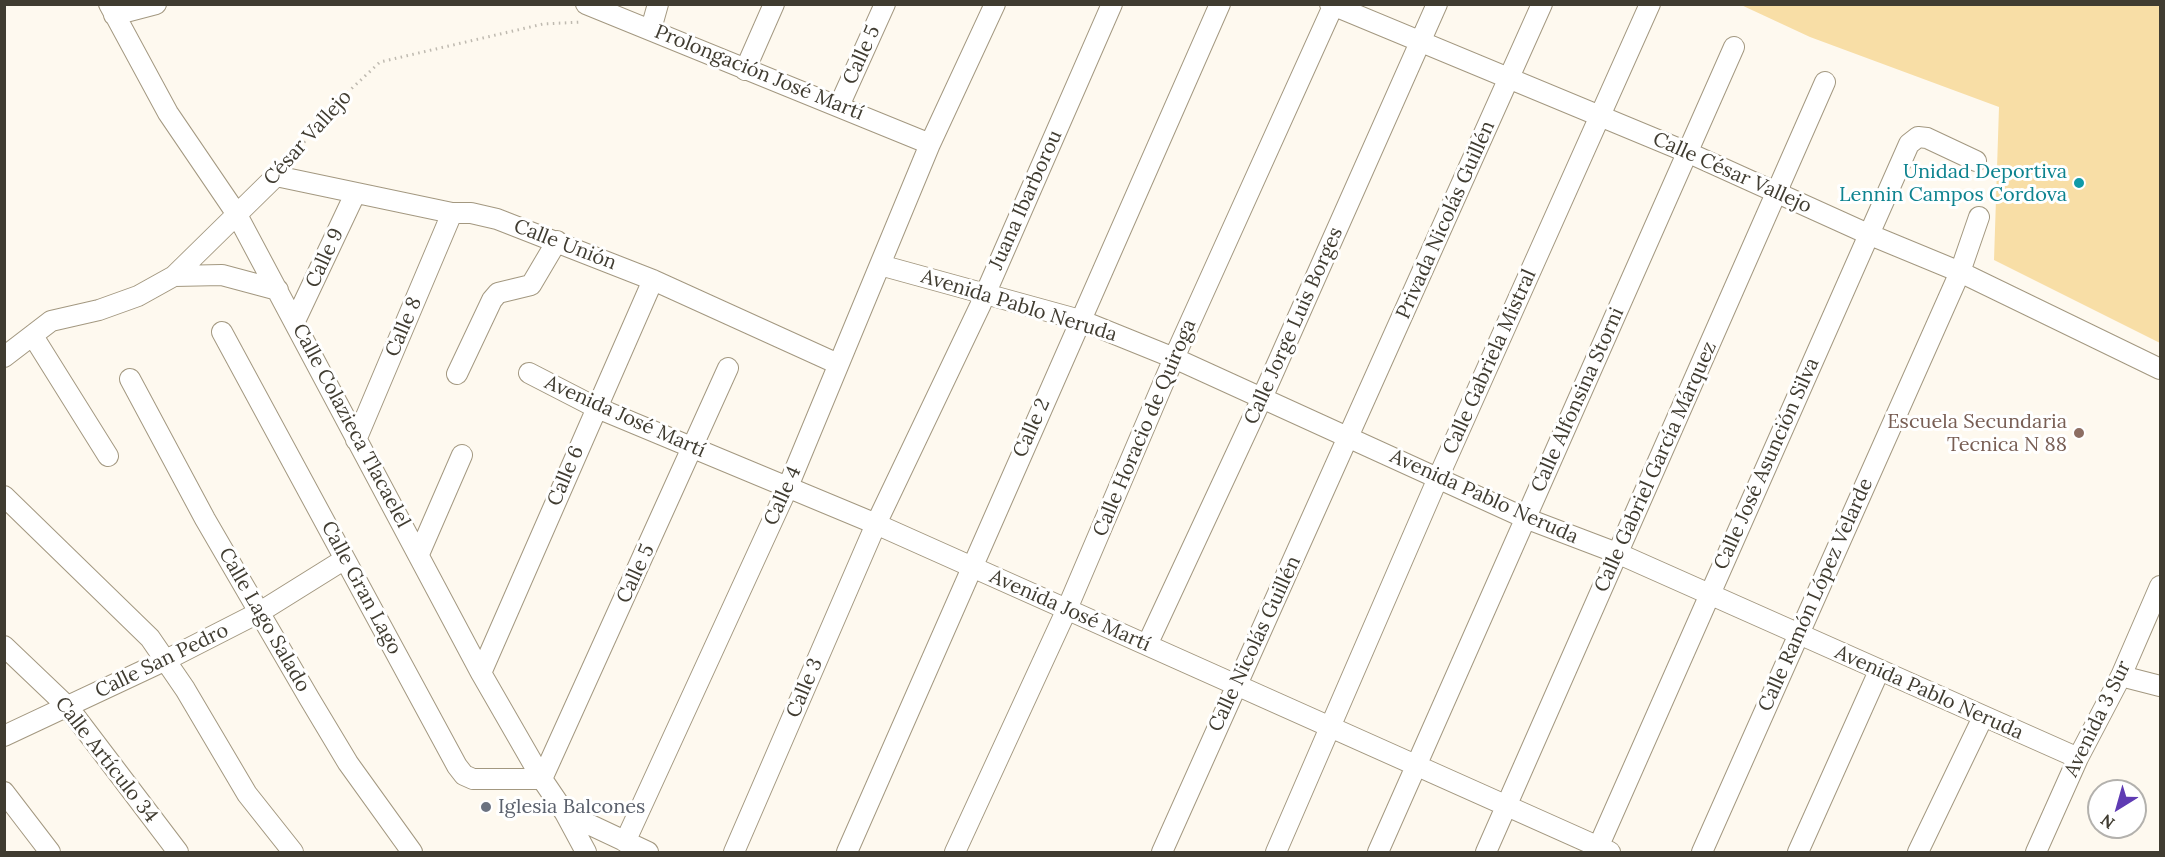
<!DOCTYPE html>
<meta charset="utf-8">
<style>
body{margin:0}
#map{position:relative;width:2165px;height:857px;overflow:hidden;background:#fef9ef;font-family:Lora,serif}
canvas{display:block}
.frame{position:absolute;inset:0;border:6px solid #403c31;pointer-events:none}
.north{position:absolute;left:2087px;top:779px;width:60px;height:60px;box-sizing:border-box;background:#fff;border:2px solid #b3b1ad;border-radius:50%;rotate:217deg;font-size:16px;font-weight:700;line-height:24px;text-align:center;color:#403c31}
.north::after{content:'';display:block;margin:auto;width:21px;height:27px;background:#5f3bb3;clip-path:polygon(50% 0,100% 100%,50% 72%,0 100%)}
</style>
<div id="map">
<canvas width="2165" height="857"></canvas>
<div class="frame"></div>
<div class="north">N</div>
</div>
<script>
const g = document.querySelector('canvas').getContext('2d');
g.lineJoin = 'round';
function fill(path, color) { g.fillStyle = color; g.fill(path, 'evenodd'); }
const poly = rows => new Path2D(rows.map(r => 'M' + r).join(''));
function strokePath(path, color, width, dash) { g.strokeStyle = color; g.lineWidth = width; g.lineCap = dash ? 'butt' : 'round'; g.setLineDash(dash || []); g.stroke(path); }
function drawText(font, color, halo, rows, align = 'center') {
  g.font = font + ' Lora,serif'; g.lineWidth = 6; g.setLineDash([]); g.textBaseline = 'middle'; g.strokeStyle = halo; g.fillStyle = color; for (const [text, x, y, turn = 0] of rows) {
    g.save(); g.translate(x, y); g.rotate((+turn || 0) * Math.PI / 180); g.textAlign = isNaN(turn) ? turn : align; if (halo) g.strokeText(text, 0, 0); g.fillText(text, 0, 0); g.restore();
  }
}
fill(poly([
 [1739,4,2160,4,2160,343,1994,260,1999,107,1810,37]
]), '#f8dea6');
const minor = poly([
 [109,4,168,113,236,213,481,673,542,779,565,813,586,852],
 [586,4,930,144],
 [1330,4,1689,153,1868,234,1960,272,2160,369],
 [114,15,156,4],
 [651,29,658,4],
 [745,70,774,4],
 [839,106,885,4],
 [880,265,1080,320,1174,358,1525,518,1617,553,2078,758],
 [174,276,222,275,278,290],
 [295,321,355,194],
 [222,332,457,766,464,775,473,779,542,779,728,368],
 [33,336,108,456],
 [4,357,51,321,99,310,138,296,174,276,276,176,452,213,471,213,497,219,653,280,838,364],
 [529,373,595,407,876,524,1610,852],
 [457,374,492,300,498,293,531,285,557,241],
 [130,379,205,519,309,698,348,763,412,852],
 [356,440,452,213],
 [4,496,150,638,185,689,247,794,293,852],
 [419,554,462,455],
 [1147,645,1262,398,1437,4],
 [4,646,68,707,178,852],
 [481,673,653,280],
 [2121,676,2160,686],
 [4,736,166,660,260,612,345,559],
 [4,792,50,852],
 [565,813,648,852],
 [625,842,787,489,930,144,995,4],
 [734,852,876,524,980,306,1112,4],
 [847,852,1220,4],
 [955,852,1067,609,1174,358,1334,4],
 [1162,852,1542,4],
 [1276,852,1438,478,1650,4],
 [1378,852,1734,47],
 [1486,852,1825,82],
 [1596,852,1909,144,1918,137,1927,138,1976,161],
 [1702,852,1960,272,1979,217],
 [1798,852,1879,671],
 [1918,852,1983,717],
 [2036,852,2078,758,2121,676,2160,586]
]);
strokePath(minor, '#a39880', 22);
strokePath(poly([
 [289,161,333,106,380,62,543,24,582,22]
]), '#bfbab0', 3, [1.5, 4.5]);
strokePath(minor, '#fff', 20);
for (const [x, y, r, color] of [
 [2079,183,6,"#0f9aa8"],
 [2079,433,6,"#8d6e63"],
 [486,807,6,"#6b7280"]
]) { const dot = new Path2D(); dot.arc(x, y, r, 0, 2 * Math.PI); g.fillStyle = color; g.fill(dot); strokePath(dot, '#fff', 2); }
drawText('20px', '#403c31', '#fff', [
 ["Calle 5",862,55,-66],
 ["Prolongación José Martí",759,73,22],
 ["César Vallejo",308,138,-48],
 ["Calle César Vallejo",1732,173,24],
 ["Juana Ibarborou",1026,200,-66],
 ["Privada Nicolás Guillén",1446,220,-66],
 ["Calle Unión",565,245,21],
 ["Calle 9",325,258,-65],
 ["Avenida Pablo Neruda",1019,306,17],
 ["Calle Jorge Luis Borges",1294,326,-66],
 ["Calle 8",404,327,-67],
 ["Calle Gabriela Mistral",1490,362,-66],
 ["Calle Alfonsina Storni",1578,400,-66],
 ["Avenida José Martí",625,417,24],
 ["Calle Colazieca Tlacaelel",351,426,62],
 ["Calle 2",1032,428,-66],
 ["Calle Horacio de Quiroga",1145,428,-67],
 ["Calle José Asunción Silva",1767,464,-66],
 ["Calle Gabriel García Márquez",1656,467,-66],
 ["Calle 6",566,476,-67],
 ["Calle 4",783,496,-66],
 ["Avenida Pablo Neruda",1484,497,24],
 ["Calle 5",636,574,-65],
 ["Calle Gran Lago",361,588,62],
 ["Calle Ramón López Velarde",1816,595,-66],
 ["Avenida José Martí",1070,611,24],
 ["Calle Lago Salado",264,620,60],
 ["Calle Nicolás Guillén",1255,644,-65],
 ["Calle San Pedro",162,661,-26],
 ["Calle 3",805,688,-67],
 ["Avenida Pablo Neruda",1929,693,24],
 ["Avenida 3 Sur",2098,719,-64],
 ["Calle Artículo 34",106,760,52]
]);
drawText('20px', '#0d838f', '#fff', [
 ["Unidad Deportiva",2067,172],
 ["Lennin Campos Cordova",2067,195]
], 'right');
drawText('20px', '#785e54', '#fff', [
 ["Escuela Secundaria",2067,422],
 ["Tecnica N 88",2067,445]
], 'right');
drawText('20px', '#5b616d', '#fff', [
 ["Iglesia Balcones",498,807]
], 'left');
</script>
